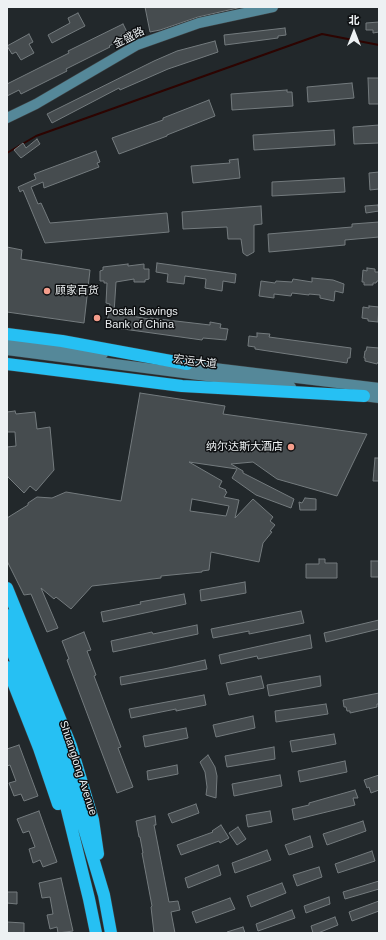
<!DOCTYPE html>
<meta charset="utf-8">
<style>
body{margin:0}
#map{position:relative;width:386px;height:940px;overflow:hidden;background:#22282b;font-family:Arial,"Noto Sans SC",sans-serif}
canvas{display:block}
.frame{position:absolute;inset:0;border:8px solid #edf1f3;pointer-events:none}
.north{position:absolute;left:334px;top:12px;width:40px;height:40px;-webkit-text-stroke:3px #0e1012;paint-order:stroke;rotate:0deg;font-size:11px;font-weight:700;line-height:16px;text-align:center;color:#edf1f3}
.north::after{content:'';display:block;margin:auto;width:14px;height:18px;background:#edf1f3;clip-path:polygon(50% 0,100% 100%,50% 72%,0 100%)}
</style>
<div id="map">
<canvas width="386" height="940"></canvas>
<div class="frame"></div>
<div class="north">北</div>
</div>
<script>
const g = document.querySelector('canvas').getContext('2d');
g.lineJoin = 'round';
const poly = rows => new Path2D(rows.map(r => 'M' + r).join(''));
function strokePath(path, color, width, dash) { g.strokeStyle = color; g.lineWidth = width; g.lineCap = dash ? 'butt' : 'round'; g.setLineDash(dash || []); g.stroke(path); }
function fill(path, color) { g.fillStyle = color; g.fill(path, 'evenodd'); }
function drawText(font, color, halo, rows, align = 'center') {
  g.font = font + ' Arial,"Noto Sans SC",sans-serif'; g.lineWidth = 3; g.setLineDash([]); g.textBaseline = 'middle'; g.strokeStyle = halo; g.fillStyle = color; for (const [text, x, y, turn = 0] of rows) {
    g.save(); g.translate(x, y); g.rotate((+turn || 0) * Math.PI / 180); g.textAlign = isNaN(turn) ? turn : align; if (halo) g.strokeText(text, 0, 0); g.fillText(text, 0, 0); g.restore();
  }
}
strokePath(poly([
 [7,153,36,136,322,34,379,45]
]), '#2d0401', 2);
const building = poly([
 [145,7,242,7,198,17,160,30,150,32,145,7],
 [78,13,85,26,52,43,48,35,70,23,68,18,78,13],
 [379,22,379,32,373,33,373,30,366,30,366,23,379,22],
 [123,24,127,32,121,35,122,39,109,46,110,47,66,69,67,71,21,94,19,90,7,96,7,84,69,53,68,51,123,24],
 [285,28,286,35,278,36,278,38,225,45,224,35,285,28],
 [29,34,33,42,29,44,34,53,21,60,16,52,12,54,7,46,29,34],
 [215,41,218,52,168,69,120,90,119,88,52,123,47,114,154,61,177,51,215,41],
 [368,78,379,78,379,104,369,104,368,78],
 [352,83,354,98,308,102,307,87,352,83],
 [287,90,287,92,292,92,293,106,232,110,231,94,287,90],
 [209,100,215,116,167,135,167,136,119,154,112,138,163,120,163,118,209,100],
 [379,125,379,143,354,144,353,127,379,125],
 [334,130,335,145,254,150,253,135,334,130],
 [37,139,40,144,21,158,14,150,23,143,26,148,37,139],
 [96,151,100,162,97,163,99,167,44,188,43,182,31,187,38,204,41,203,50,223,167,213,169,232,45,243,28,202,23,190,20,192,18,187,36,179,34,174,96,151],
 [238,159,240,178,193,183,191,166,230,163,229,160,238,159],
 [379,172,379,189,370,190,369,173,379,172],
 [344,178,345,192,272,196,272,182,344,178],
 [378,205,379,211,366,213,365,206,378,205],
 [261,206,262,224,254,225,254,252,247,256,243,253,241,239,228,239,227,227,183,229,182,212,261,206],
 [379,222,379,237,345,240,345,245,269,252,268,234,352,227,352,224,379,222],
 [7,247,22,250,21,259,90,270,84,323,7,312,7,247],
 [157,263,236,274,235,283,223,281,222,291,205,288,206,279,185,276,184,284,167,282,168,274,156,272,157,263],
 [128,264,128,266,144,264,144,269,149,269,149,279,145,280,145,282,134,282,134,279,116,282,114,313,149,319,150,318,210,325,210,322,221,324,220,328,228,329,226,340,203,338,202,340,109,327,109,324,107,323,110,304,106,303,107,283,104,283,104,281,100,281,100,271,103,270,103,267,128,264],
 [367,268,375,269,375,272,379,272,379,281,377,281,376,283,373,283,373,285,364,285,364,282,362,282,363,270,367,271,367,268],
 [312,278,333,280,344,284,343,293,335,291,334,301,320,298,320,295,309,294,309,295,292,293,291,296,274,294,274,298,259,296,261,281,275,283,276,281,292,282,293,279,312,282,312,278],
 [369,306,379,307,378,322,368,321,368,319,362,318,363,307,369,308,369,306],
 [257,333,270,334,269,337,351,348,350,358,348,358,347,363,255,349,255,347,248,346,249,336,257,337,257,333],
 [367,347,379,348,379,362,378,362,377,364,365,361,365,358,364,358,365,351,366,351,367,347],
 [140,393,225,406,223,414,367,434,337,496,277,479,253,462,231,464,243,471,243,473,294,499,291,508,256,495,232,478,237,469,189,462,222,481,219,487,226,490,225,491,227,492,224,497,239,500,235,518,253,499,273,517,270,521,275,525,270,531,272,532,263,543,259,562,211,552,209,570,202,571,202,572,161,576,161,578,92,586,71,609,56,597,54,599,41,588,58,628,47,632,31,594,24,595,7,561,7,518,28,505,28,503,37,497,52,498,66,492,121,501,140,393],
 [192,499,229,506,226,516,190,511,192,499],
 [15,411,16,414,35,412,37,429,50,427,54,470,36,491,30,486,24,493,8,477,7,474,7,447,16,446,15,432,7,432,7,412,15,411],
 [375,458,379,458,379,481,373,481,375,458],
 [305,498,316,499,316,510,300,510,299,502,302,503,305,498],
 [319,559,325,559,325,563,337,563,337,578,306,578,306,564,319,564,319,559],
 [371,561,379,561,379,577,371,577,371,561],
 [245,582,246,593,201,601,200,590,245,582],
 [184,594,186,604,103,622,101,612,141,604,140,602,184,594],
 [301,611,304,623,249,634,249,631,213,638,211,629,301,611],
 [379,620,379,629,326,642,324,633,379,620],
 [197,625,198,634,113,652,111,641,152,632,153,634,197,625],
 [84,632,91,650,87,651,96,675,94,676,121,747,118,748,133,787,117,793,67,660,69,659,62,641,84,632],
 [310,635,312,648,258,659,257,656,221,664,219,655,310,635],
 [205,660,207,669,121,685,120,677,164,669,205,660],
 [261,676,264,688,229,695,226,683,261,676],
 [320,676,321,686,269,696,267,685,320,676],
 [379,693,379,704,377,704,377,707,350,713,350,711,347,711,346,707,344,707,343,700,379,693],
 [204,695,206,705,176,711,176,709,131,718,129,709,204,695],
 [326,704,328,714,276,722,275,711,326,704],
 [253,716,255,728,216,737,213,725,253,716],
 [186,728,188,738,145,747,143,736,186,728],
 [334,734,336,744,292,752,290,741,334,734],
 [19,745,38,796,24,801,21,794,14,796,9,783,16,781,10,765,7,766,7,749,19,745],
 [274,747,275,759,227,767,225,756,274,747],
 [208,755,215,767,217,776,216,798,206,795,207,787,205,772,200,762,208,755],
 [345,761,347,772,300,782,298,771,345,761],
 [177,765,178,774,148,780,147,771,177,765],
 [280,775,282,786,234,796,232,784,280,775],
 [379,775,379,790,371,793,369,787,367,788,364,780,379,775],
 [355,790,358,798,353,798,355,805,294,820,292,809,309,805,309,803,355,790],
 [196,804,199,813,172,823,168,814,196,804],
 [39,811,57,862,43,867,40,860,33,863,29,849,35,847,29,831,23,833,17,819,39,811],
 [270,811,272,822,248,827,246,815,270,811],
 [155,816,156,825,154,825,169,902,178,901,180,910,171,912,175,933,154,933,151,907,152,906,142,853,143,853,140,837,139,837,136,821,155,816],
 [363,821,366,831,327,845,323,834,363,821],
 [221,825,229,838,220,843,219,841,181,855,177,845,213,832,212,831,221,825],
 [238,827,246,839,237,845,229,833,238,827],
 [310,836,313,847,289,855,285,845,310,836],
 [267,850,271,860,235,873,232,863,267,850],
 [372,851,375,861,338,873,335,864,372,851],
 [218,865,221,875,188,888,185,878,218,865],
 [319,867,322,877,297,886,293,875,319,867],
 [61,878,73,931,58,933,57,927,50,929,47,915,53,914,50,897,42,898,39,883,61,878],
 [379,881,379,889,345,899,343,892,379,881],
 [282,883,286,893,251,907,247,896,282,883],
 [7,892,17,892,17,904,7,903,7,892],
 [329,897,330,904,306,913,304,906,329,897],
 [230,898,235,909,196,923,192,912,230,898],
 [379,901,379,911,352,921,349,912,379,901],
 [292,910,295,918,258,931,256,924,292,910],
 [335,917,338,925,318,933,313,933,311,926,335,917],
 [7,922,24,923,24,933,7,933,7,922],
 [243,927,245,933,227,933,227,932,243,927]
]);
fill(building, '#464c4f');
strokePath(building, '#747b7e', 1);
const secondary = poly([
 [7,118,36,104,137,45,199,23,273,7],
 [7,342,103,354],
 [7,350,291,387],
 [181,364,379,388],
 [356,395,379,398]
]);
const highway = poly([
 [7,334,62,341,187,364],
 [7,364,182,386,364,396],
 [7,588,71,746,93,820,98,854],
 [7,615,43,702,63,758,104,895,111,933],
 [7,638,55,761,89,899,96,933],
 [7,667,39,748,58,804]
]);
strokePath(secondary, '#3e4244', 11);
strokePath(highway, '#3e4244', 13);
strokePath(secondary, '#589', 10);
strokePath(highway, '#26c0f3', 12);
for (const [x, y, r, color] of [
 [47,291,4,"#f49d8b"],
 [97,318,4,"#f49d8b"],
 [291,447,4,"#f49d8b"]
]) { const dot = new Path2D(); dot.arc(x, y, r, 0, 2 * Math.PI); g.fillStyle = color; g.fill(dot); strokePath(dot, '#0e1012', 1.5); }
drawText('11px', '#edf1f3', '#0e1012', [
 ["金盛路",129,38,-26],
 ["宏运大道",195,362,7],
 ["Shuanglong Avenue",78,768,72]
]);
drawText('11px', '#edf1f3', '#0e1012', [
 ["顾家百货",55,291],
 ["Postal Savings",105,312],
 ["Bank of China",105,325],
 ["纳尔达斯大酒店",283,447,"right"]
], 'left');
</script>
